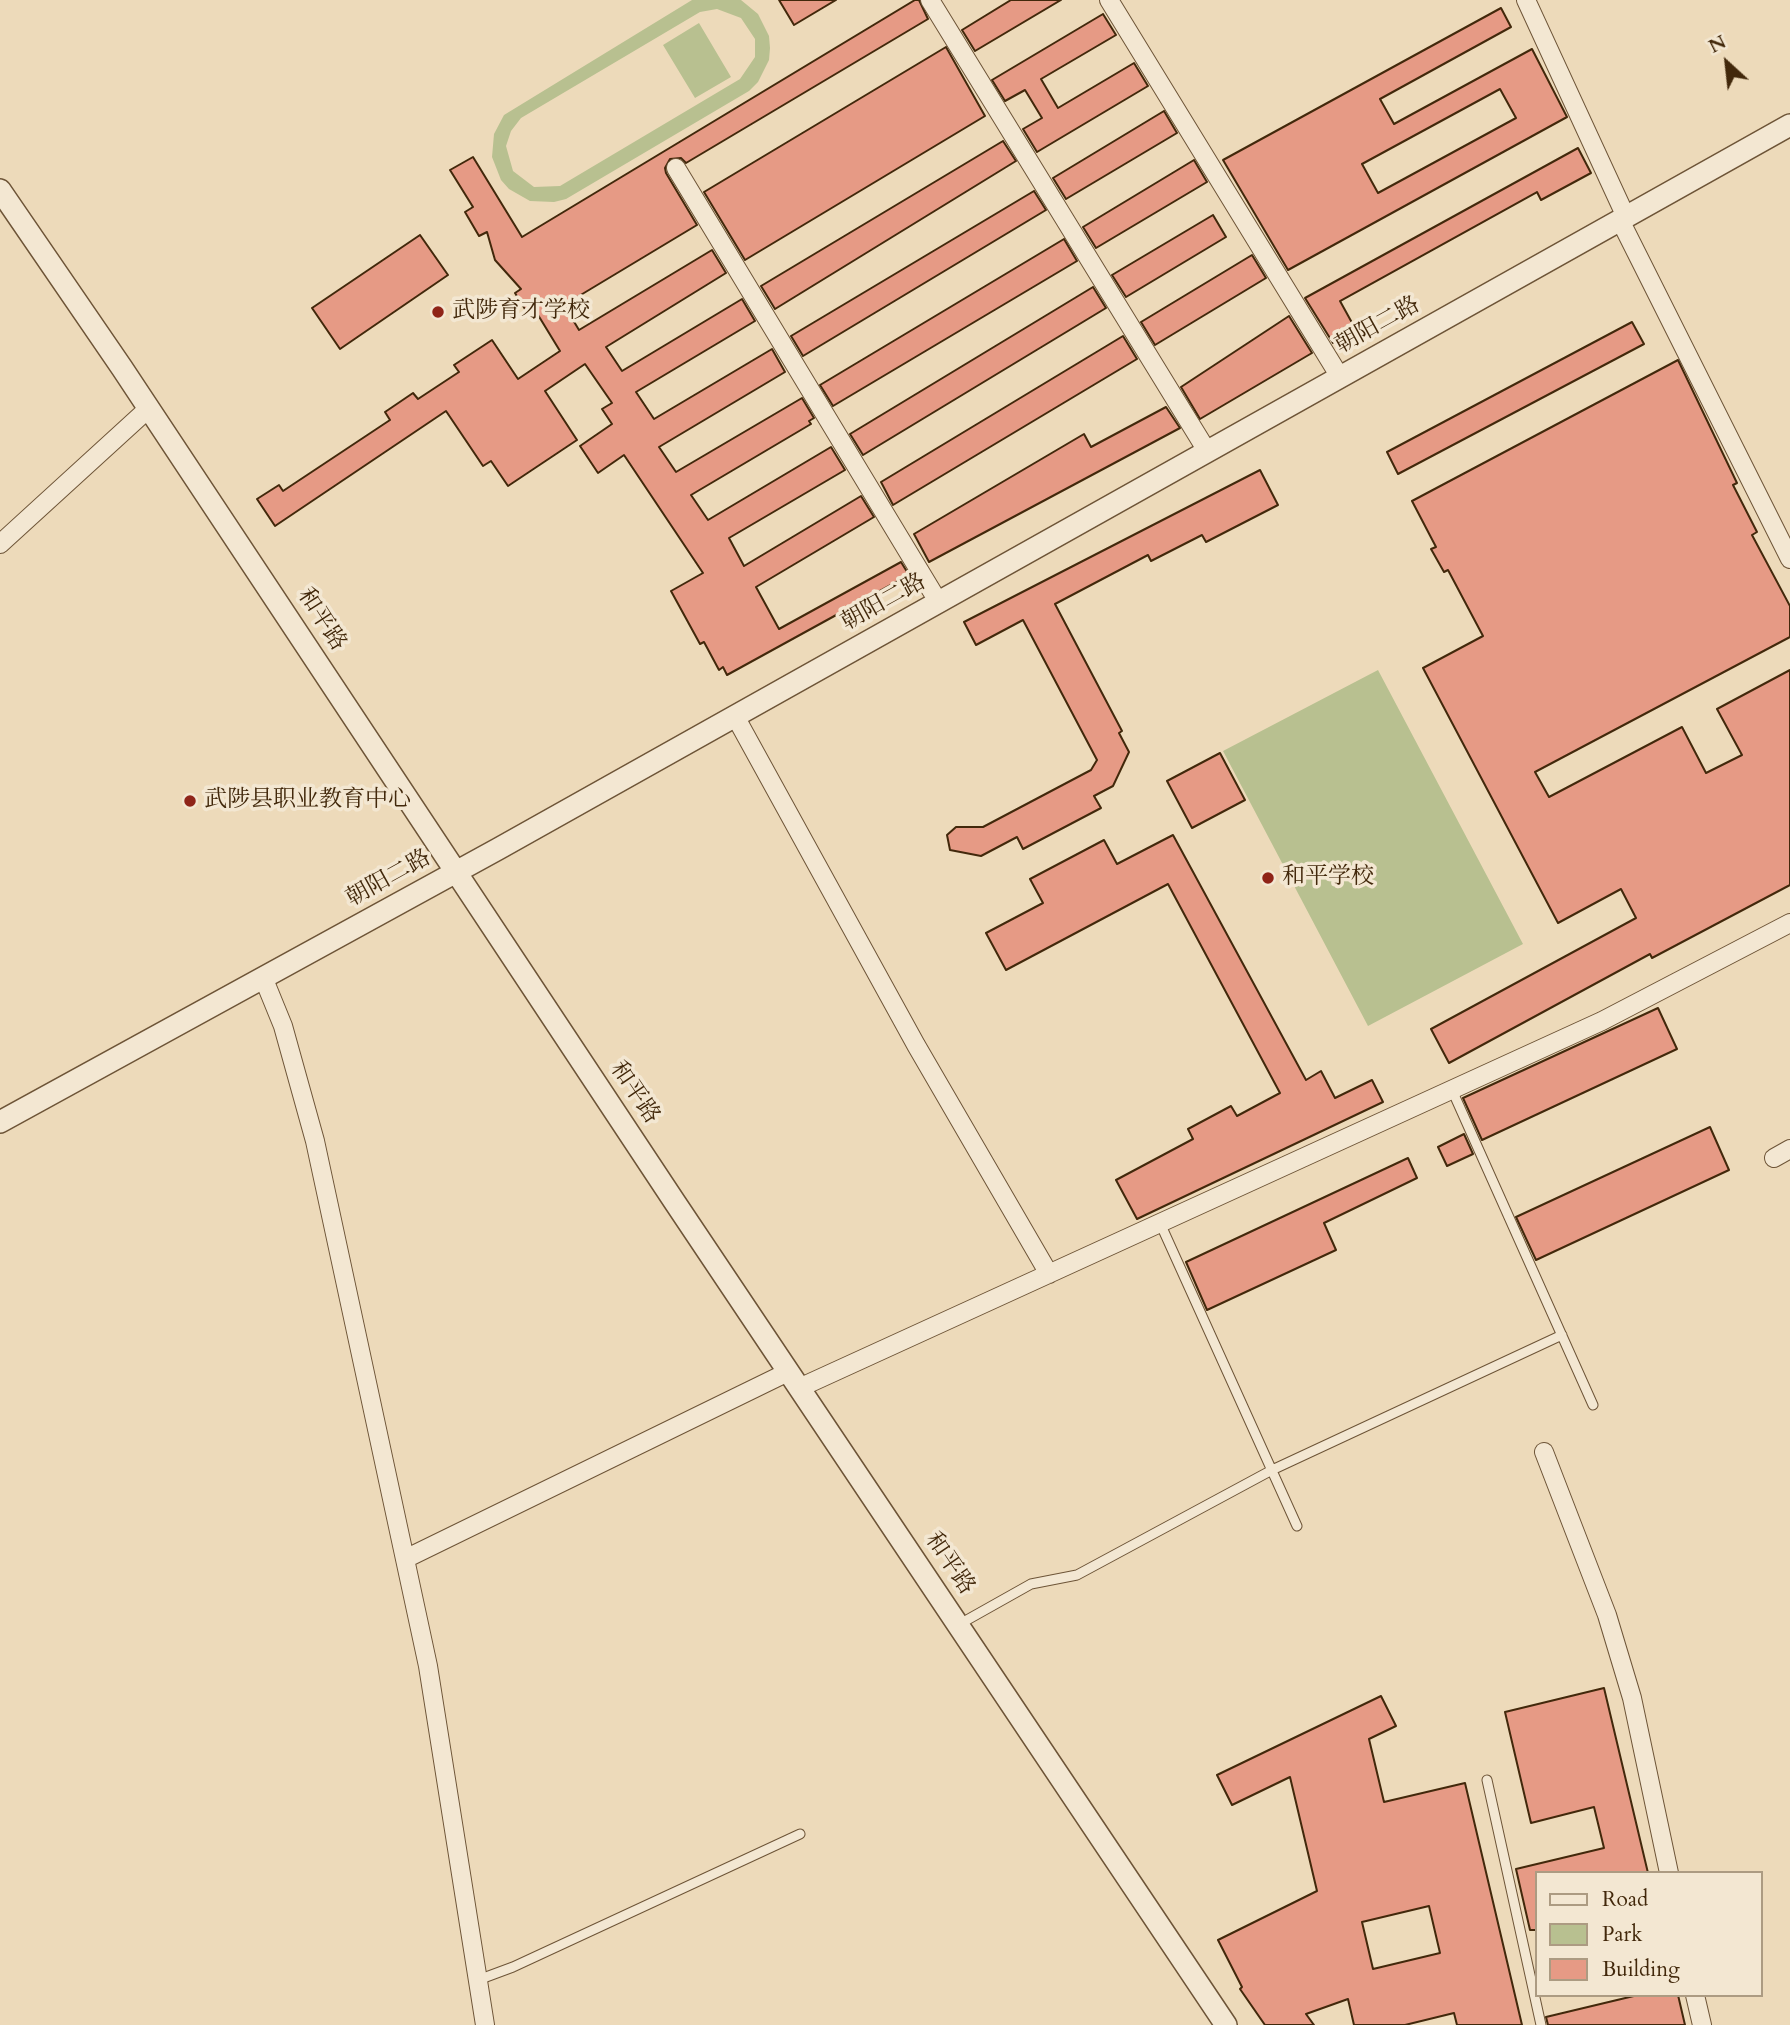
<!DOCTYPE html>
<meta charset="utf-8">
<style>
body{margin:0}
#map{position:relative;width:1790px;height:2025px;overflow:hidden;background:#eddaba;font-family:Cardo,serif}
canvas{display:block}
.legend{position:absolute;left:1535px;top:1871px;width:228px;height:126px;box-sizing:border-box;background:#f3e7d2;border:2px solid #ac9b82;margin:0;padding:9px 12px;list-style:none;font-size:21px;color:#42280b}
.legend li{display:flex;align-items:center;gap:14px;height:35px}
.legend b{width:35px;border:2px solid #ac9b82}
.north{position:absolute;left:1692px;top:28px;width:70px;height:70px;-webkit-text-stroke:5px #f3e7d2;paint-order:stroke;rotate:333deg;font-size:19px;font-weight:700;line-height:28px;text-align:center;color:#42280b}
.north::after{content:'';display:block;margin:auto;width:24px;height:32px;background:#42280b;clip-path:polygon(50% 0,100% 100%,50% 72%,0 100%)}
</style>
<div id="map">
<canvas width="1790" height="2025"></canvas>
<ul class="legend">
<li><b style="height:9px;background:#f3e7d2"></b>Road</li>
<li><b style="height:19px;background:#b8c090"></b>Park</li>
<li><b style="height:19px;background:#e69a85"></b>Building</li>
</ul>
<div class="north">N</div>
</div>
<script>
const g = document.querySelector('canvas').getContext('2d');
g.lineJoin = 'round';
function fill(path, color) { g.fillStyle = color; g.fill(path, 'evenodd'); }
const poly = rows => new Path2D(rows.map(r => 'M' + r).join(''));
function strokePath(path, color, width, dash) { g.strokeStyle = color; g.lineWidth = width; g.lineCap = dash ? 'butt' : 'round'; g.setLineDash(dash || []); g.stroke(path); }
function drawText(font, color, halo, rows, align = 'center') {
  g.font = font + ' Cardo,"Noto Serif SC",serif'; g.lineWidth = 7; g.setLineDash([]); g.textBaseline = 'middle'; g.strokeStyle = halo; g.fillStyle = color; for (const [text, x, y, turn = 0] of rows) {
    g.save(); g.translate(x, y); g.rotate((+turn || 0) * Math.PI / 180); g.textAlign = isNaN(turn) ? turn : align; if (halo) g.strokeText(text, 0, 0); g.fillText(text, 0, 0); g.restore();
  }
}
fill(poly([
 [692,0,741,0,758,14,769,36,770,48,769,60,758,82,749,91,566,199,554,202,530,201,509,189,501,180,492,157,494,134,504,115],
 [717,9,741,18,755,39,755,57,740,79,560,186,534,187,513,171,506,146,511,131,521,118,700,12],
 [699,23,731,77,695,98,663,45],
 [1378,670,1523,944,1368,1026,1223,751]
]), '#b8c090');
const building = poly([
 [779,0,836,0,794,25,779,0],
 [915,0,919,0,928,19,686,163,681,158,670,159,665,168,666,173,697,225,564,305,579,330,712,250,726,273,606,347,622,371,742,299,755,321,636,392,654,419,772,349,785,372,659,447,676,472,802,398,814,418,809,421,811,424,691,495,708,520,831,447,845,470,729,538,744,566,861,496,874,517,756,587,779,629,901,562,909,575,727,675,723,667,719,670,704,642,700,644,671,591,703,573,624,455,598,473,580,446,612,424,602,409,612,403,585,364,545,391,577,440,508,486,491,461,483,466,446,411,275,526,257,499,279,485,283,491,390,420,385,412,413,393,418,399,459,372,454,365,492,340,518,379,560,351,535,310,528,314,515,293,521,289,495,260,487,232,479,236,465,212,473,207,450,170,473,157,522,237,915,0],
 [1011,0,1061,0,975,51,962,30,1011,0],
 [1501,8,1511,27,1380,99,1394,124,1532,49,1567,117,1288,270,1223,160,1501,8],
 [1500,89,1516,118,1378,193,1362,164,1500,89],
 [1103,14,1116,35,1041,79,1058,108,1134,63,1148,86,1037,152,1023,129,1042,118,1025,90,1005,101,992,80,1103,14],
 [946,47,985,116,745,260,704,192,946,47],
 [1164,111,1177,133,1066,199,1053,178,1164,111],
 [1003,141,1016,161,775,309,761,286,1003,141],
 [1578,148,1591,173,1541,200,1537,192,1340,301,1356,330,1333,343,1305,298,1578,148],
 [1194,160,1207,182,1096,248,1083,227,1194,160],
 [1034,191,1046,210,803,356,791,336,1034,191],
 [1213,215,1226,237,1126,297,1112,275,1213,215],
 [420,235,448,275,340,349,312,308,420,235],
 [1064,239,1077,261,833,406,820,385,1064,239],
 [1252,255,1266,278,1155,345,1141,322,1252,255],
 [1093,287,1106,308,863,455,850,434,1093,287],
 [1289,316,1312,353,1200,419,1181,387,1289,316],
 [1632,322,1644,344,1398,474,1387,452,1632,322],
 [1123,336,1137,359,893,505,881,482,1123,336],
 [1678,360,1737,483,1733,485,1757,532,1752,535,1790,606,1790,637,1535,772,1549,797,1682,727,1706,773,1742,755,1717,709,1790,670,1790,885,1652,958,1650,954,1449,1063,1431,1029,1636,918,1621,889,1558,923,1423,668,1483,636,1448,570,1444,572,1431,549,1436,547,1412,501,1678,360],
 [1166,407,1180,428,929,562,914,534,1084,434,1091,447,1166,407],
 [1260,470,1278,505,1206,542,1202,535,1151,561,1148,555,1055,604,1122,731,1119,733,1129,752,1113,786,1094,796,1101,808,1023,849,1017,837,981,856,950,850,947,835,956,827,983,827,1091,770,1097,760,1023,620,976,645,964,622,1260,470],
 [1220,753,1245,800,1192,828,1167,781,1220,753],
 [1173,835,1306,1080,1321,1071,1335,1098,1372,1080,1383,1102,1137,1219,1116,1180,1193,1139,1188,1129,1231,1106,1237,1116,1280,1093,1168,884,1006,970,986,933,1043,903,1030,879,1104,840,1117,864,1173,835],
 [1658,1008,1677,1049,1482,1140,1463,1098,1658,1008],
 [1710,1127,1729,1170,1536,1260,1516,1217,1710,1127],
 [1464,1134,1473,1154,1447,1166,1438,1147,1464,1134],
 [1408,1158,1417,1178,1324,1223,1336,1250,1207,1310,1186,1262,1408,1158],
 [1604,1688,1648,1873,1536,1873,1536,1930,1530,1930,1516,1869,1604,1848,1594,1807,1531,1823,1505,1712,1604,1688],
 [1381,1696,1396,1726,1369,1739,1384,1802,1465,1783,1522,2025,1457,2025,1454,2013,1405,2025,1354,2025,1348,1999,1306,2014,1314,2025,1265,2025,1240,1989,1242,1987,1218,1940,1317,1891,1290,1777,1232,1805,1217,1775,1381,1696],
 [1429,1906,1440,1953,1373,1969,1362,1922,1429,1906],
 [1638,1995,1678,1995,1685,2025,1548,2025,1546,2017,1638,1995]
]);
fill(building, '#e69a85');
strokePath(building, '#42280b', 2);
const service = poly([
 [1452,1090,1593,1405],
 [1160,1223,1297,1526],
 [958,1625,1031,1584,1077,1575,1272,1470,1562,1335],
 [1487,1780,1541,2025],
 [478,1980,513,1967,800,1834]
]);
const minor = poly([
 [930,0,1207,451],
 [1109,0,1340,377],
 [1526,0,1626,217],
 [676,168,939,603],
 [1620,220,1790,559],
 [0,544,149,408],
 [735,716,916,1045,1049,1274],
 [263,977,283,1026,315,1141,428,1666,485,2025],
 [1774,1158,1790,1149],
 [799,1388,1602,1021,1790,923],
 [1544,1452,1607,1615,1632,1698,1669,1873],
 [405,1559,788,1372],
 [1695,1995,1702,2025]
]);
const tertiary = poly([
 [0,190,122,368,676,1204,1226,2025],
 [0,1122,498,849,1790,125]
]);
strokePath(service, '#6d5437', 11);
strokePath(minor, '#6d5437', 20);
strokePath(tertiary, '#6d5437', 24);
strokePath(service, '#f3e7d2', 9);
strokePath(minor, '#f3e7d2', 18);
strokePath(tertiary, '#f3e7d2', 21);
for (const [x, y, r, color] of [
 [438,312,7,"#8f2418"],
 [190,801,7,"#8f2418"],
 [1268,878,7,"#8f2418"]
]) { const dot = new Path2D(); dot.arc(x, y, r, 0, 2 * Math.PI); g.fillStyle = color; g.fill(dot); strokePath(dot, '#f3e7d2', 2.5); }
drawText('23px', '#42280b', '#f3e7d2', [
 ["武陟育才学校",452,312],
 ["武陟县职业教育中心",204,801],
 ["和平学校",1282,878]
], 'left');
drawText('23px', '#42280b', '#f3e7d2', [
 ["朝阳二路",1378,326,-29],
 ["朝阳二路",884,603,-29],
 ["和平路",321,620,57],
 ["朝阳二路",389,879,-29],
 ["和平路",634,1093,56],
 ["和平路",949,1564,56]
]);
</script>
